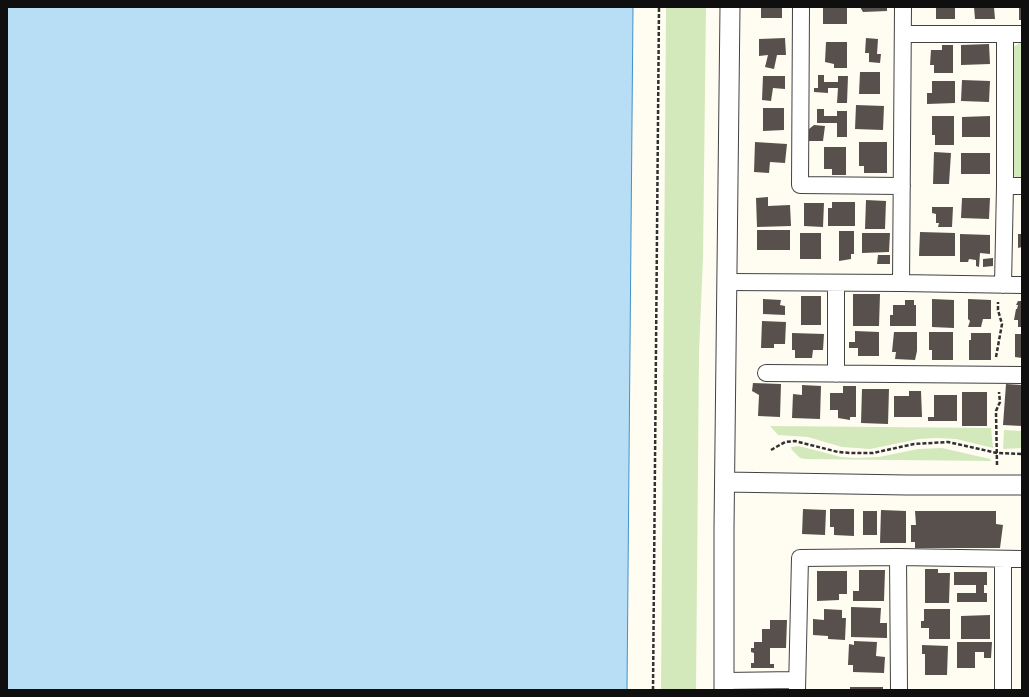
<!DOCTYPE html>
<style>
body{margin:0}
#map{position:relative;width:1029px;height:697px;overflow:hidden;background:#fffcf2;font-family:"Libre Baskerville",serif}
canvas{display:block}
.frame{position:absolute;inset:0;border:8px solid #0f0f0f;pointer-events:none}
</style>
<div id="map">
<canvas width="1029" height="697"></canvas>
<div class="frame"></div>
</div>
<script>
const g = document.querySelector('canvas').getContext('2d');
g.lineJoin = 'round';
function fill(path, color) { g.fillStyle = color; g.fill(path, 'evenodd'); }
const poly = rows => new Path2D(rows.map(r => 'M' + r).join(''));
function strokePath(path, color, width, dash) { g.strokeStyle = color; g.lineWidth = width; g.lineCap = dash ? 'butt' : 'round'; g.setLineDash(dash || []); g.stroke(path); }
fill(poly([
 [666,7,706,7,703,258,699,352,696,690,661,690],
 [1020,43,1022,43,1022,180,1018,180,1012,173,1013,47],
 [770,426,991,428,993,448,956,439,937,438,919,439,870,449,842,447,808,437,778,435],
 [1004,430,1022,431,1022,448,1003,449],
 [799,446,841,457,855,458,879,457,918,449,942,448,990,459,991,461,805,459,800,458,792,450,791,447]
]), '#d3e9bc');
const water = poly([
 [7,7,633,7,627,690,7,690,7,7]
]);
fill(water, '#b8def5');
strokePath(water, '#4192ca', 1);
fill(poly([
 [761,7,782,7,782,18,761,18],
 [823,7,847,7,847,24,823,24],
 [860,7,887,7,887,11,863,12],
 [936,7,955,7,955,19,936,19],
 [974,7,994,7,995,19,975,19],
 [1019,7,1022,7,1022,20,1019,20],
 [785,38,786,55,777,55,774,69,765,67,768,55,759,56,759,39],
 [866,38,878,39,877,54,881,54,880,63,869,62,869,53,865,53],
 [826,42,847,42,847,68,834,68,834,64,825,62],
 [989,44,990,64,961,65,961,45],
 [942,45,953,45,953,73,934,73,934,65,930,65,931,50,942,50],
 [860,72,880,72,880,94,859,94],
 [818,75,824,75,824,82,838,82,838,76,848,76,847,103,837,103,838,88,828,88,828,93,814,92,814,88,818,88],
 [763,76,785,76,785,89,773,88,771,101,762,100],
 [962,80,990,81,989,102,961,101],
 [932,81,955,81,955,103,927,104,927,93,932,93],
 [856,105,884,106,883,130,855,129],
 [763,108,784,108,784,130,763,131],
 [817,109,824,109,824,116,837,116,837,111,847,111,847,137,837,137,837,123,817,123],
 [932,116,954,116,954,145,935,145,935,135,932,135],
 [990,116,990,137,962,137,962,117],
 [814,125,825,126,823,141,809,141,809,129],
 [755,142,787,144,785,163,770,162,769,173,754,172],
 [859,142,887,142,887,173,864,173,864,166,859,166],
 [824,147,846,147,846,175,832,175,832,169,824,169],
 [934,152,951,153,949,184,933,184],
 [961,153,990,153,990,174,961,174],
 [768,197,768,206,790,205,791,226,757,227,756,198],
 [962,198,990,198,989,219,961,218],
 [866,200,886,201,885,229,865,229],
 [832,202,855,202,855,226,828,226,828,208,832,208],
 [804,203,824,203,823,227,804,226],
 [932,207,953,207,952,227,938,227,939,223,936,223,936,214,932,213],
 [757,230,790,230,790,250,757,250],
 [839,231,854,231,854,254,851,254,851,259,839,261],
 [920,232,955,233,955,256,919,256],
 [800,233,821,233,821,259,800,259],
 [862,233,890,233,889,252,862,253],
 [960,234,990,235,990,254,980,253,979,267,976,266,976,260,969,259,968,262,960,262],
 [1018,234,1022,234,1022,247,1018,248],
 [878,255,890,255,890,264,877,264],
 [993,258,993,266,983,267,983,259],
 [853,294,880,294,879,326,853,326],
 [801,296,821,296,821,325,801,325],
 [763,299,781,300,780,305,785,306,785,315,763,314],
 [932,299,954,300,954,328,932,327],
 [968,299,991,300,991,319,983,319,981,327,968,327,970,321,968,319],
 [905,300,914,300,914,305,916,305,916,326,890,326,890,315,893,315,893,305,905,305],
 [1018,301,1022,301,1022,327,1018,327,1018,320,1014,320,1016,309,1017,309,1018,305,1016,305],
 [762,321,786,322,785,344,774,344,774,348,761,348],
 [855,331,879,332,879,356,858,356,858,348,849,348,849,342,855,342],
 [894,332,917,332,917,351,915,360,895,359,896,352,892,352],
 [929,332,953,332,953,360,932,360,932,350,929,350],
 [792,333,824,334,823,350,813,350,812,358,795,358,795,350,792,350],
 [971,333,991,333,991,360,969,360,969,340,971,340],
 [1015,334,1022,334,1022,358,1015,357],
 [753,383,781,384,780,417,758,416,759,395,752,391],
 [1006,384,1022,385,1022,426,1003,425],
 [802,385,821,386,820,419,792,418,793,394,802,395],
 [843,386,856,386,856,417,850,417,850,420,838,418,838,410,830,410,830,393,843,393],
 [862,389,889,389,888,424,861,423],
 [909,391,921,391,922,417,894,417,894,396,909,396],
 [962,392,987,392,987,426,962,426],
 [934,395,957,395,957,421,928,421,928,417,934,417],
 [803,509,826,510,825,535,802,534],
 [830,509,854,509,854,536,834,535,834,527,830,527],
 [881,510,906,511,906,543,880,543],
 [863,511,877,511,877,535,863,535],
 [915,511,996,511,996,524,1003,525,1000,548,915,548,915,542,911,542,911,525,916,525],
 [925,569,938,569,938,573,950,573,949,603,925,603],
 [859,570,885,570,884,601,853,601,853,591,859,591],
 [817,571,847,571,847,594,839,594,839,600,817,601],
 [954,572,987,572,987,585,984,585,984,593,987,593,987,602,957,602,957,593,976,593,976,585,954,585],
 [851,607,881,608,880,623,887,623,887,638,851,637],
 [824,609,842,610,842,618,846,618,845,640,828,639,828,636,813,635,813,619,824,620],
 [924,609,950,609,950,639,929,639,929,628,921,628,921,621,924,621],
 [990,615,990,639,961,639,961,616],
 [770,620,787,620,786,648,770,648,770,664,774,664,774,668,751,668,751,663,754,663,754,653,751,652,751,648,754,648,754,642,762,642,762,629,770,629],
 [854,641,877,642,876,656,885,657,884,673,853,672,853,665,848,665,849,644,854,645],
 [957,642,992,642,991,658,984,658,984,652,975,652,975,668,957,668],
 [922,645,948,646,947,675,925,675,925,654,922,654],
 [850,687,883,687,883,690,850,690]
]), '#58504c');
const minor = poly([
 [801,7,800,185,902,186],
 [903,34,1022,34],
 [1005,186,1022,186],
 [727,282,901,283,1022,285],
 [901,283,903,7],
 [1003,285,1005,186,1005,34],
 [766,373,1022,375],
 [836,374,836,283],
 [898,557,899,690],
 [1003,559,1003,690],
 [724,681,797,680],
 [797,690,800,558,898,557,1022,559]
]);
const tertiary = poly([
 [725,482,907,485,1022,485],
 [724,690,724,528,730,7]
]);
strokePath(minor, '#424242', 18);
strokePath(tertiary, '#424242', 21);
strokePath(poly([
 [996,357,1002,324,998,310,998,302],
 [771,450,785,442,795,441,838,452,850,453,873,453,914,444,948,442,997,453,1022,454],
 [997,465,996,411,1000,402,999,392],
 [653,690,659,7]
]), '#313131', 2.5, [4, 2]);
strokePath(minor, '#fff', 16);
strokePath(tertiary, '#fff', 19);
</script>
